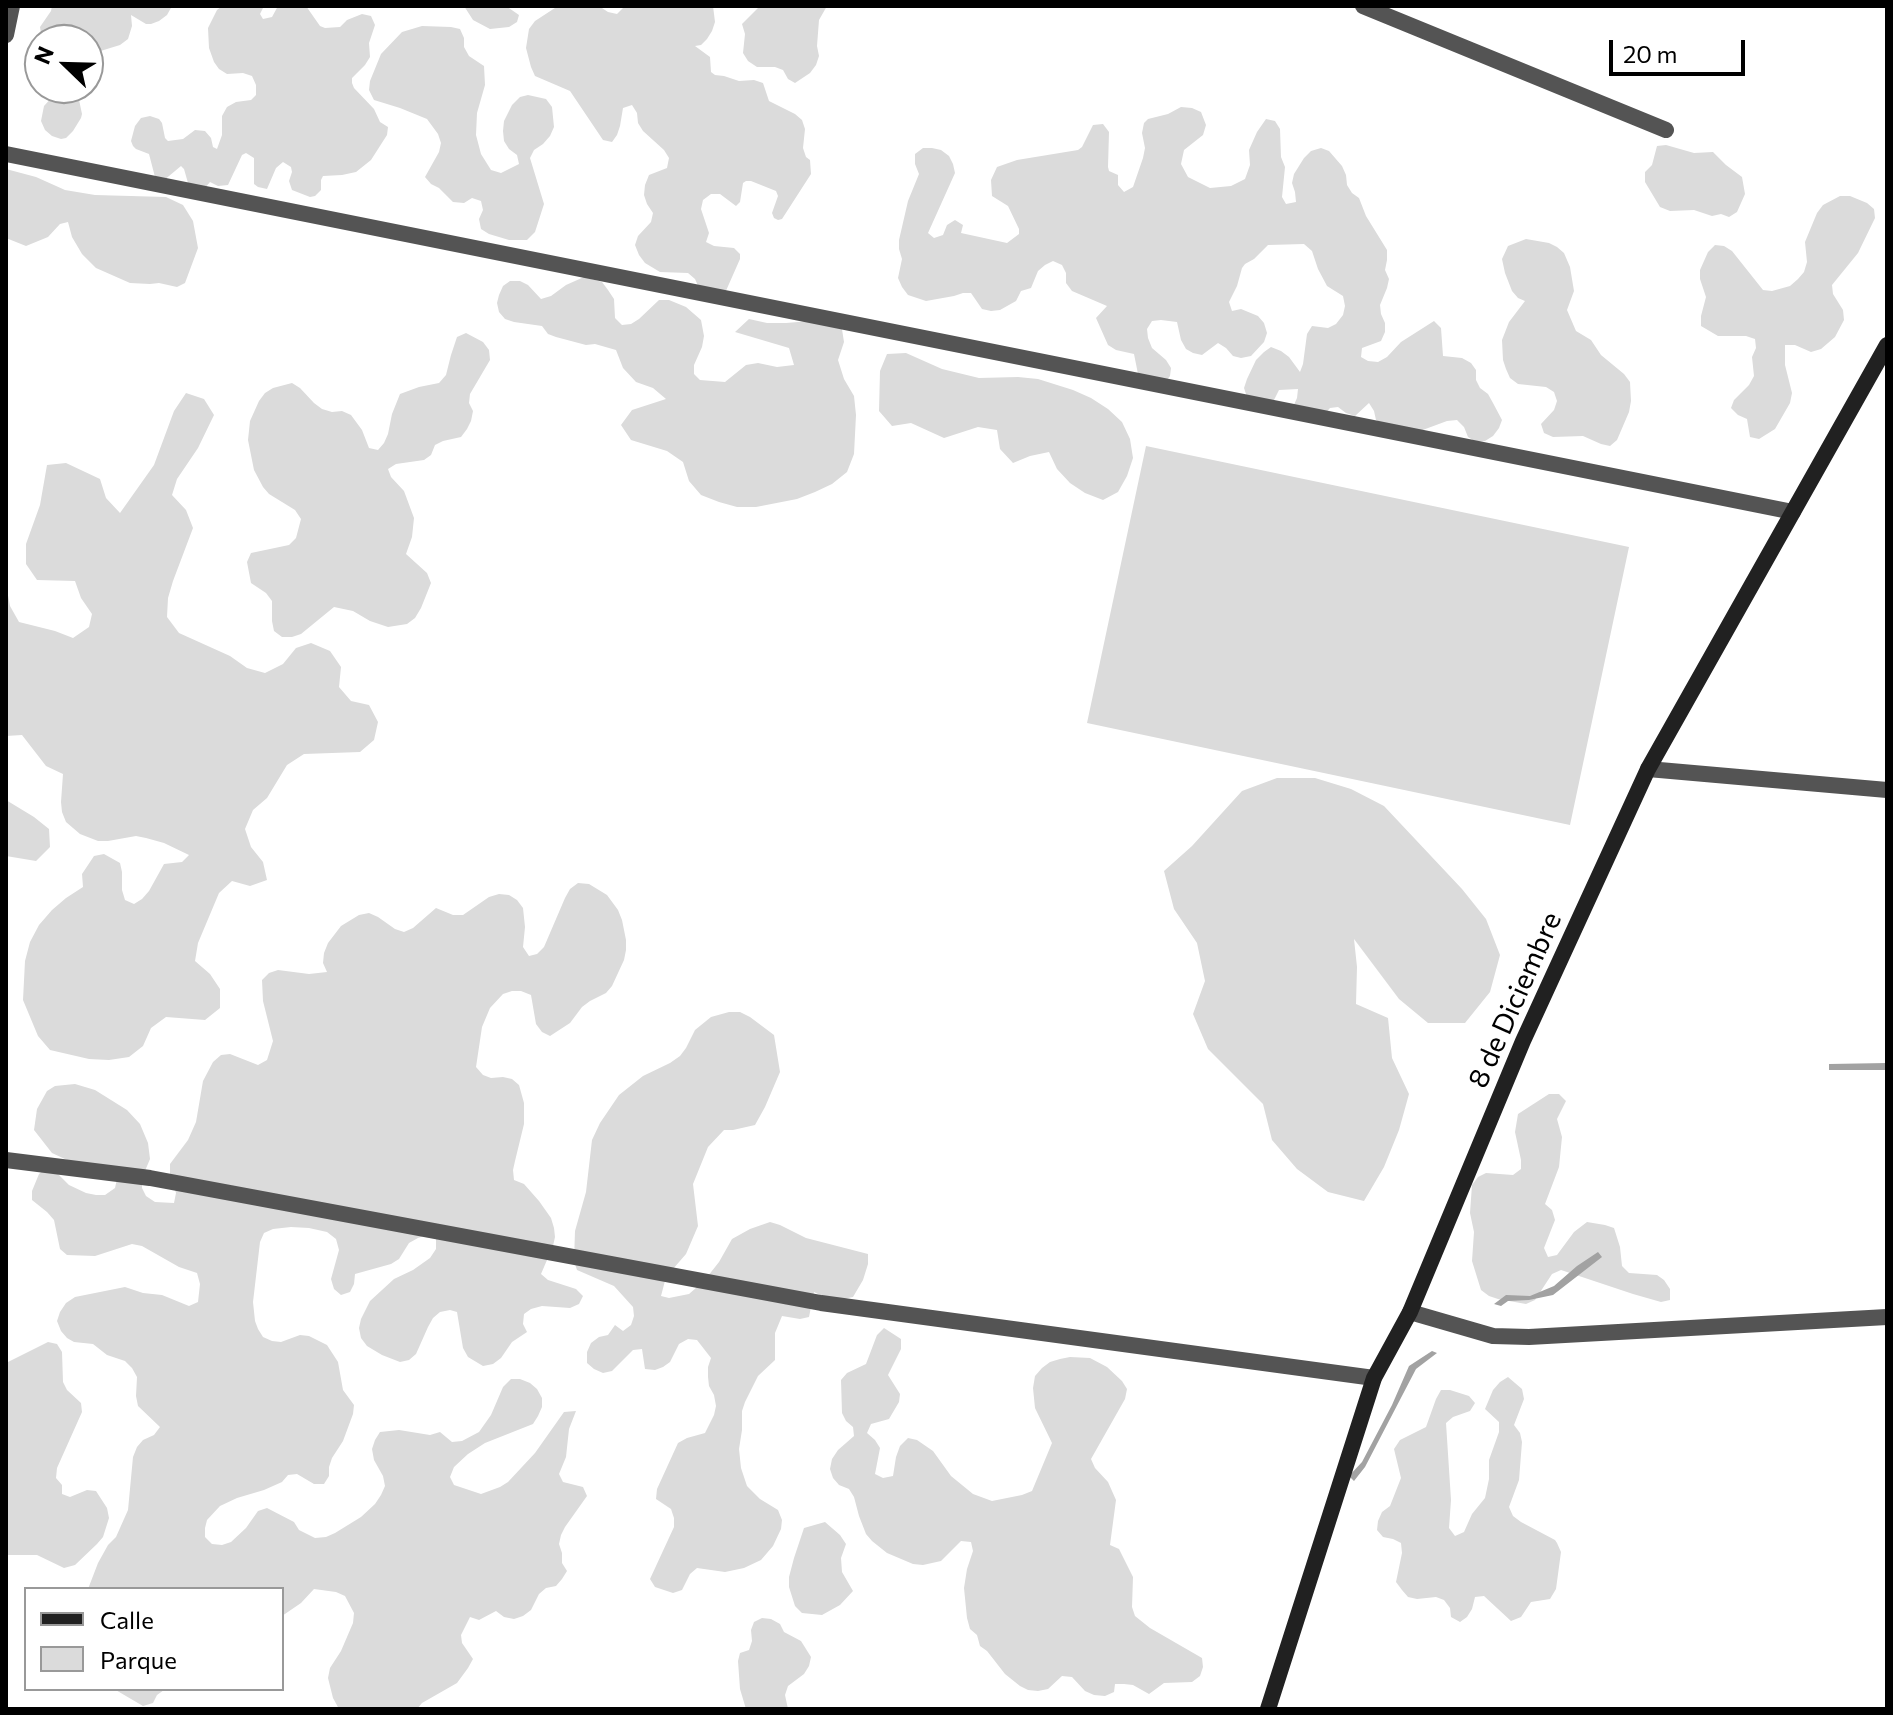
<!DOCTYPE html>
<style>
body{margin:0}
#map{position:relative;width:1893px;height:1715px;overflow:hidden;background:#fff;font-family:Commissioner,sans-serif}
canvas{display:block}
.frame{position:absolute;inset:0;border:8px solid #000;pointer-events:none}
.legend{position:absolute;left:24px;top:1587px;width:260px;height:104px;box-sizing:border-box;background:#fff;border:2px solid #999;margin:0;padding:10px 14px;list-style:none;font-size:24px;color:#000}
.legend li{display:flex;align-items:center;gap:16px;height:40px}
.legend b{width:40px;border:2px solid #999}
.north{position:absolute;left:24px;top:24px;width:80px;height:80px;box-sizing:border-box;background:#fff;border:2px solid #999;border-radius:50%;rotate:293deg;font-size:22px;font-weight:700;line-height:32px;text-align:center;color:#000}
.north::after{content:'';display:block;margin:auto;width:28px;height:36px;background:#000;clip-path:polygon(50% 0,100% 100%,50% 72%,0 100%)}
.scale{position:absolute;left:1609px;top:40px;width:136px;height:36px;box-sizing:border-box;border:4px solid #000;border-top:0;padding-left:10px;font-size:24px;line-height:28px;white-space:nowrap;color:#000;-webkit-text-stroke:6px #fff;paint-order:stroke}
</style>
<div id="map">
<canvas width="1893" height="1715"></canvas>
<div class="frame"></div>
<ul class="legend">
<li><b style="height:10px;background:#212121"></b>Calle</li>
<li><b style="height:22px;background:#dbdbdb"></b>Parque</li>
</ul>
<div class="north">N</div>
<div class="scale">20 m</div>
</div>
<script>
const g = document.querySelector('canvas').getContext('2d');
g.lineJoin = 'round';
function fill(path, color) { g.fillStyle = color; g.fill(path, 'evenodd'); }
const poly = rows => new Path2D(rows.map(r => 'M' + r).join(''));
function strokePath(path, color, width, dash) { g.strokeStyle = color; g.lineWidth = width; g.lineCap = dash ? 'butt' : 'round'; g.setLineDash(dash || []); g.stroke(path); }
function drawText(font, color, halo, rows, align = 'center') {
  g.font = font + ' Commissioner,sans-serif'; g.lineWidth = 8; g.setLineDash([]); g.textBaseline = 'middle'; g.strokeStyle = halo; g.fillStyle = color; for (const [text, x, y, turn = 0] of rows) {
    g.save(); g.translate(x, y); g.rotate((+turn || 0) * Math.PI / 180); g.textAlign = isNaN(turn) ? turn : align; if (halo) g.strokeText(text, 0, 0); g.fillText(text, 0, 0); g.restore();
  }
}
fill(poly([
 [52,6,172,6,167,15,159,21,151,24,146,24,131,15,132,26,128,39,120,45,94,53,88,64,88,40,42,40,40,27,51,11],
 [222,6,264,6,260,14,263,19,272,17,278,6,306,6,320,26,325,28,340,27,347,20,362,14,371,16,375,25,369,43,370,57,365,65,352,78,352,83,354,88,374,109,380,122,388,127,387,135,371,160,356,172,342,175,323,176,321,180,321,190,315,196,310,197,292,190,289,181,292,172,291,167,283,162,276,168,267,189,258,187,254,184,254,158,246,153,242,155,228,185,218,186,210,182,204,189,188,183,184,169,181,166,163,181,155,177,149,154,136,149,133,146,131,141,135,126,141,118,150,116,159,119,162,123,165,138,168,141,183,139,195,130,205,131,211,138,213,147,217,149,222,135,222,116,227,107,236,102,251,100,256,95,256,85,252,76,243,73,227,74,219,69,214,62,209,48,208,28,217,10],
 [464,6,506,6,519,15,517,22,509,27,490,29,473,20],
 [558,6,599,6,608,12,617,14,625,6,713,6,715,22,712,31,707,39,701,45,695,46,710,57,711,72,715,75,724,76,739,81,754,80,763,83,769,101,795,114,802,120,805,129,803,148,806,157,810,160,811,174,782,219,778,220,774,218,772,213,778,196,776,191,751,181,746,181,743,183,740,202,736,206,720,194,711,194,703,200,701,209,709,233,706,242,714,246,734,248,740,254,740,259,725,293,699,288,695,279,688,273,660,272,645,263,639,255,635,245,638,236,651,222,653,213,647,204,644,195,645,185,649,175,667,168,669,158,664,150,643,131,638,123,637,113,632,105,623,108,620,126,617,135,612,142,603,140,570,91,535,76,531,67,526,48,529,29,535,21],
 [760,6,827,6,819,20,817,46,819,56,816,65,810,73,795,83,788,79,783,70,775,67,757,67,748,61,743,53,745,34,742,24],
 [422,26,451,27,460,29,464,38,464,47,469,56,484,66,485,85,477,113,476,135,481,154,491,170,501,173,519,164,517,155,509,149,504,141,503,131,504,121,512,105,520,97,528,95,546,99,552,107,554,127,550,136,543,144,534,150,530,158,544,204,535,232,527,240,509,240,489,234,481,229,479,219,483,210,481,201,472,198,464,203,453,202,439,188,431,184,425,177,439,152,441,143,438,134,427,119,400,108,374,100,369,90,370,81,381,54,402,32],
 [54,88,79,88,78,95,82,114,81,118,73,131,66,138,61,139,52,136,45,130,41,121,44,106,54,95],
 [1181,107,1192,108,1201,112,1206,125,1203,135,1184,150,1181,164,1188,177,1210,188,1231,186,1245,179,1250,165,1249,150,1257,132,1266,119,1275,121,1280,129,1281,157,1285,167,1282,197,1286,204,1296,202,1295,192,1292,183,1294,174,1304,158,1311,151,1321,148,1329,151,1342,166,1346,175,1347,185,1352,193,1359,198,1366,216,1387,250,1387,260,1385,270,1389,279,1387,288,1380,305,1381,314,1385,323,1385,332,1381,341,1362,348,1361,357,1368,361,1378,362,1387,357,1401,342,1434,321,1441,328,1443,356,1462,358,1471,363,1476,370,1476,380,1480,388,1488,394,1493,403,1502,420,1499,428,1493,436,1485,441,1476,442,1468,437,1464,427,1457,420,1447,421,1420,431,1385,425,1376,420,1374,411,1369,403,1355,416,1346,413,1338,407,1330,408,1323,416,1289,416,1297,398,1298,389,1279,390,1271,406,1247,397,1244,388,1247,379,1256,360,1264,352,1271,347,1281,351,1289,357,1300,372,1303,364,1307,334,1312,326,1328,328,1336,324,1343,315,1345,306,1343,296,1327,286,1318,269,1312,251,1304,244,1268,245,1254,259,1245,264,1242,268,1237,286,1229,302,1232,311,1241,309,1258,316,1264,323,1267,333,1264,342,1251,356,1241,358,1233,356,1226,348,1218,343,1202,355,1193,353,1186,349,1181,340,1177,322,1161,320,1152,321,1147,329,1148,338,1152,348,1166,360,1171,368,1170,376,1164,384,1138,374,1134,354,1116,350,1108,345,1096,318,1107,306,1072,291,1066,283,1066,273,1062,265,1053,261,1045,265,1038,271,1031,288,1021,291,1016,301,1000,310,991,311,982,309,971,293,963,293,954,296,926,301,908,295,902,287,898,278,902,259,899,249,899,240,908,201,919,174,915,164,915,154,923,148,932,148,941,150,949,156,953,164,955,173,928,233,934,238,943,235,947,225,955,220,963,225,961,233,1007,243,1019,234,1019,229,1008,206,992,196,991,180,997,167,1017,160,1078,150,1082,147,1093,125,1103,124,1109,132,1108,167,1109,171,1118,175,1118,185,1124,192,1133,187,1143,158,1145,148,1142,133,1144,123,1148,119,1168,114],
 [1666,145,1694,153,1713,152,1726,165,1742,177,1745,194,1737,212,1729,217,1721,214,1712,216,1694,210,1670,211,1660,207,1645,182,1645,172,1652,165,1657,146],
 [6,169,36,177,65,190,95,195,166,197,183,205,193,221,198,248,185,283,177,287,159,283,150,284,130,283,96,268,82,254,72,237,68,222,60,224,48,237,26,246,6,238],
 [1840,196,1850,196,1867,203,1874,209,1875,218,1858,253,1832,285,1833,294,1843,310,1844,320,1835,337,1821,349,1811,352,1795,345,1785,345,1785,365,1792,393,1790,403,1775,429,1759,439,1750,437,1747,419,1738,415,1731,408,1734,400,1749,385,1754,376,1752,357,1756,348,1755,339,1746,336,1718,336,1701,326,1701,316,1706,297,1700,279,1700,270,1708,252,1715,245,1724,246,1732,251,1763,290,1772,291,1790,286,1798,279,1804,272,1807,262,1805,242,1817,213,1823,205],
 [1526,239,1549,243,1557,247,1564,253,1570,267,1574,291,1567,310,1576,331,1591,340,1601,355,1624,374,1630,382,1631,401,1629,412,1617,440,1610,446,1601,444,1583,436,1553,437,1544,433,1541,424,1554,410,1557,401,1554,392,1546,387,1518,384,1510,378,1506,369,1503,360,1502,340,1509,322,1525,301,1518,298,1512,291,1505,273,1502,259,1508,246],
 [584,277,602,282,608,290,614,299,615,318,622,325,631,324,639,319,659,300,669,300,686,307,701,320,704,336,702,347,694,365,694,374,700,380,725,382,746,365,758,363,777,367,794,365,789,348,735,332,749,319,767,323,786,323,822,320,841,323,844,342,838,360,844,379,854,396,856,415,854,454,847,472,832,484,815,492,797,499,756,507,737,507,719,502,701,495,689,481,683,462,667,451,631,440,621,425,632,410,666,399,653,388,636,382,623,368,616,350,595,344,586,345,556,337,548,334,542,326,514,322,505,319,499,312,497,303,499,295,503,286,510,281,520,281,528,285,541,299,551,296,566,285],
 [466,333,483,342,489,350,490,360,470,394,469,403,473,411,471,421,467,429,461,437,443,441,435,445,431,455,424,460,396,464,388,469,391,477,404,491,414,518,412,537,406,554,427,573,431,583,421,608,415,618,407,624,388,627,370,621,353,611,334,607,301,634,292,637,282,637,274,631,272,621,272,601,266,593,251,583,247,562,251,553,289,545,296,538,301,519,295,510,269,494,263,487,254,470,248,440,250,421,259,401,265,393,273,388,292,383,300,388,314,403,322,409,332,412,342,411,351,415,362,430,369,448,378,450,384,443,388,434,392,414,400,394,419,387,439,383,446,375,451,355,457,337],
 [906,353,942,369,979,378,1018,377,1038,379,1073,390,1091,398,1108,409,1122,422,1130,439,1133,458,1127,476,1118,492,1103,500,1085,493,1070,483,1057,469,1049,452,1030,456,1013,463,1000,449,997,430,978,427,944,438,911,423,892,426,879,411,880,371,887,354],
 [186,393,204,399,214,415,198,448,177,479,172,495,186,510,193,528,173,581,168,598,167,617,179,633,230,656,247,668,265,673,283,664,296,648,311,643,330,651,341,667,339,687,351,701,369,705,378,722,374,740,360,752,304,754,287,765,267,798,253,810,245,829,251,847,263,862,267,880,250,886,232,881,219,893,198,943,195,961,210,974,220,989,220,1008,205,1020,166,1017,151,1028,143,1046,129,1057,109,1060,89,1059,50,1050,38,1036,23,1000,25,961,30,942,39,925,52,910,66,898,83,887,82,874,94,856,104,854,120,863,122,872,122,890,125,900,134,904,142,899,149,891,164,864,182,862,189,855,164,843,146,838,136,836,108,841,98,841,80,834,66,822,62,812,61,802,63,774,46,766,22,735,6,736,6,585,10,606,19,622,55,631,73,638,89,627,92,614,81,598,75,581,37,580,26,564,26,544,40,505,47,465,66,463,100,479,106,498,120,513,154,465,174,411],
 [1146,446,1629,547,1570,825,1087,723],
 [1277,778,1315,778,1351,789,1384,806,1462,889,1486,919,1500,955,1490,992,1465,1023,1428,1023,1399,999,1354,939,1357,967,1356,1004,1388,1018,1392,1058,1409,1094,1399,1130,1384,1167,1364,1201,1328,1192,1297,1169,1272,1140,1263,1104,1208,1049,1193,1014,1205,981,1197,943,1174,909,1164,871,1192,846,1242,791],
 [6,800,34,817,49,829,50,847,36,861,6,856],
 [578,883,589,884,607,895,618,910,622,920,626,940,626,950,624,960,612,986,606,993,590,1001,582,1007,570,1023,550,1036,542,1032,536,1024,531,995,521,991,512,991,503,994,490,1008,482,1027,476,1067,483,1075,491,1078,503,1077,512,1079,519,1085,524,1103,524,1124,515,1161,513,1170,514,1180,524,1184,539,1201,551,1218,554,1228,555,1237,553,1246,541,1274,548,1280,576,1289,583,1296,579,1304,570,1308,542,1306,531,1309,524,1314,523,1324,527,1332,512,1342,501,1358,493,1364,483,1366,468,1357,463,1348,457,1312,450,1310,440,1312,433,1318,428,1327,416,1354,409,1360,400,1362,382,1355,367,1346,361,1338,359,1328,361,1319,370,1301,394,1279,413,1270,430,1258,436,1249,436,1238,427,1235,418,1238,409,1243,399,1259,391,1264,355,1274,354,1284,350,1292,341,1295,334,1289,331,1279,339,1250,336,1239,327,1232,309,1228,291,1227,273,1229,264,1233,260,1242,253,1302,255,1321,258,1329,263,1337,272,1341,281,1342,300,1335,309,1336,327,1345,338,1362,343,1390,354,1405,353,1414,343,1441,332,1458,329,1467,329,1476,324,1484,314,1484,297,1474,288,1475,282,1482,264,1490,237,1498,220,1506,207,1520,205,1528,205,1537,212,1544,222,1545,231,1542,246,1528,258,1511,267,1508,294,1522,299,1530,315,1538,326,1537,335,1533,361,1517,375,1504,381,1495,385,1486,383,1476,374,1460,372,1449,375,1440,380,1432,399,1430,430,1435,440,1432,452,1442,462,1441,479,1432,491,1415,503,1387,511,1379,520,1379,530,1383,537,1389,542,1398,542,1407,538,1416,533,1424,485,1443,468,1454,454,1467,450,1477,454,1485,481,1494,500,1487,508,1482,535,1453,564,1412,576,1411,569,1429,566,1457,559,1474,563,1482,583,1487,587,1496,565,1527,561,1535,559,1544,562,1553,562,1563,567,1571,562,1579,556,1586,546,1588,539,1594,531,1610,523,1616,514,1619,504,1617,496,1611,479,1620,470,1617,461,1635,462,1643,473,1659,468,1668,457,1683,422,1703,417,1709,339,1709,333,1698,328,1678,330,1668,341,1651,353,1623,354,1613,345,1596,336,1592,314,1589,301,1603,282,1616,282,1589,88,1589,98,1563,108,1545,116,1537,128,1510,133,1457,137,1447,143,1440,154,1435,160,1427,138,1406,136,1396,137,1377,132,1368,125,1361,107,1355,93,1344,74,1342,67,1338,61,1331,57,1321,60,1312,66,1303,75,1297,125,1287,143,1293,162,1295,189,1306,198,1302,200,1284,197,1273,179,1267,142,1246,132,1244,95,1256,67,1255,60,1249,54,1220,47,1212,32,1200,32,1191,39,1174,46,1167,55,1171,69,1185,86,1193,96,1195,105,1195,115,1188,117,1179,80,1166,52,1153,34,1130,37,1109,47,1091,55,1086,75,1084,95,1090,127,1110,140,1124,148,1143,150,1159,142,1178,142,1188,146,1196,155,1202,174,1203,176,1193,170,1174,170,1164,188,1140,196,1122,203,1081,213,1062,221,1055,230,1054,258,1065,267,1060,273,1041,263,1001,262,980,269,973,278,970,309,974,327,972,323,963,324,953,328,943,341,926,359,915,369,913,378,917,395,929,404,932,413,928,436,908,453,915,463,915,489,897,499,894,509,895,517,900,523,908,525,927,523,947,529,956,537,954,544,947,565,898,570,889],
 [729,1012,740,1012,750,1017,774,1035,780,1072,765,1107,755,1125,733,1130,724,1130,708,1147,693,1184,698,1226,686,1254,666,1277,661,1296,669,1298,689,1294,704,1281,719,1262,732,1239,750,1229,770,1222,780,1225,806,1238,868,1254,868,1264,863,1280,853,1297,843,1299,824,1297,814,1292,809,1317,800,1319,782,1316,775,1333,775,1360,758,1376,745,1402,742,1411,742,1430,739,1449,741,1468,747,1486,760,1499,778,1510,782,1520,781,1529,773,1546,761,1560,744,1568,725,1572,697,1568,690,1574,682,1590,673,1593,655,1587,650,1579,674,1527,674,1518,671,1509,656,1499,657,1489,678,1443,687,1438,705,1433,714,1415,716,1406,714,1395,709,1386,708,1377,708,1367,711,1358,697,1340,688,1339,679,1344,670,1362,663,1367,655,1370,645,1369,642,1349,633,1350,612,1371,603,1373,594,1369,587,1363,587,1352,591,1343,599,1337,608,1335,615,1325,623,1331,631,1325,634,1316,633,1307,614,1286,577,1270,574,1261,575,1231,586,1192,592,1140,600,1123,619,1095,643,1076,670,1063,680,1056,686,1048,695,1030,711,1017],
 [1549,1094,1559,1094,1566,1101,1557,1119,1562,1137,1559,1167,1545,1204,1552,1210,1555,1220,1544,1248,1548,1257,1557,1255,1574,1232,1587,1222,1605,1225,1614,1228,1620,1247,1622,1266,1629,1273,1657,1275,1664,1280,1670,1289,1670,1300,1661,1302,1633,1294,1561,1270,1552,1274,1535,1300,1526,1304,1498,1299,1489,1296,1481,1290,1472,1261,1474,1232,1470,1213,1472,1185,1478,1177,1486,1173,1513,1175,1521,1169,1521,1160,1515,1132,1518,1114],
 [884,1328,901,1339,901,1349,888,1375,900,1394,899,1402,889,1419,871,1424,867,1433,875,1440,880,1448,875,1474,883,1478,893,1476,896,1457,900,1446,908,1438,917,1440,933,1451,951,1476,973,1494,992,1501,1022,1495,1032,1491,1052,1443,1035,1408,1033,1388,1035,1376,1042,1368,1050,1362,1060,1359,1070,1357,1090,1358,1107,1367,1122,1381,1127,1389,1125,1399,1091,1459,1095,1468,1108,1482,1116,1500,1110,1545,1119,1549,1133,1577,1132,1607,1135,1616,1150,1628,1202,1658,1203,1667,1200,1676,1192,1682,1164,1683,1149,1694,1133,1685,1124,1684,1115,1684,1114,1692,1105,1696,1094,1695,1085,1691,1072,1677,1062,1676,1048,1689,1038,1691,1028,1690,1020,1686,1005,1674,987,1651,980,1646,977,1635,970,1629,967,1618,964,1588,967,1569,973,1551,971,1542,961,1541,941,1561,923,1565,913,1564,887,1553,872,1541,866,1534,859,1516,854,1497,849,1489,839,1485,833,1478,830,1469,832,1459,838,1450,854,1436,853,1427,846,1421,842,1413,841,1380,847,1373,866,1364,877,1335],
 [48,1342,57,1344,62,1352,63,1382,67,1390,81,1403,82,1412,57,1468,56,1478,62,1485,62,1494,70,1497,87,1490,96,1491,107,1508,109,1518,103,1537,97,1544,75,1565,64,1568,37,1555,6,1555,6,1363],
 [1508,1377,1522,1389,1524,1399,1514,1425,1520,1433,1522,1442,1519,1480,1509,1507,1513,1516,1521,1522,1555,1540,1557,1543,1561,1552,1556,1589,1550,1599,1531,1602,1521,1617,1511,1621,1484,1596,1475,1597,1472,1609,1467,1617,1460,1622,1451,1617,1450,1608,1444,1600,1436,1597,1417,1599,1408,1597,1402,1590,1396,1582,1402,1553,1401,1543,1393,1539,1383,1537,1377,1530,1378,1521,1382,1512,1390,1506,1401,1478,1394,1449,1400,1440,1426,1427,1436,1399,1441,1390,1450,1390,1469,1396,1475,1403,1470,1411,1453,1417,1446,1423,1451,1500,1449,1528,1455,1536,1464,1532,1472,1514,1485,1498,1489,1479,1489,1460,1499,1432,1499,1422,1485,1409,1493,1390,1500,1382],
 [825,1522,840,1535,846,1544,841,1558,842,1572,853,1591,840,1605,822,1615,802,1613,795,1606,789,1587,789,1577,794,1558,804,1528],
 [762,1618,771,1619,780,1624,784,1632,801,1641,811,1657,809,1666,804,1674,788,1686,785,1695,788,1709,746,1709,740,1689,738,1661,740,1653,749,1650,752,1641,751,1630,754,1622],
 [114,1689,178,1689,173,1691,164,1690,157,1695,153,1703,143,1706]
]), '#dbdbdb');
fill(poly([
 [1887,1063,1887,1070,1829,1070,1829,1064],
 [1598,1252,1602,1257,1553,1295,1529,1300,1508,1301,1501,1306,1494,1304,1506,1295,1530,1296,1554,1286,1577,1266],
 [1432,1351,1437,1353,1416,1369,1365,1467,1354,1481,1349,1476,1362,1462,1392,1405,1409,1366]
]), '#a2a2a2');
strokePath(poly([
 [1363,6,1666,130],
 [6,35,12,6],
 [6,154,1793,512],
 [1648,769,1887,790],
 [6,1160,150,1178,821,1303,1374,1378],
 [1410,1312,1493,1336,1529,1337,1887,1317]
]), '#545454', 16);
strokePath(poly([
 [1268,1709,1374,1378,1410,1312,1523,1041,1648,769,1887,345]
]), '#212121', 16);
drawText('28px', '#000', '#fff', [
 ["8 de Diciembre",1515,1000,-66]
]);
</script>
